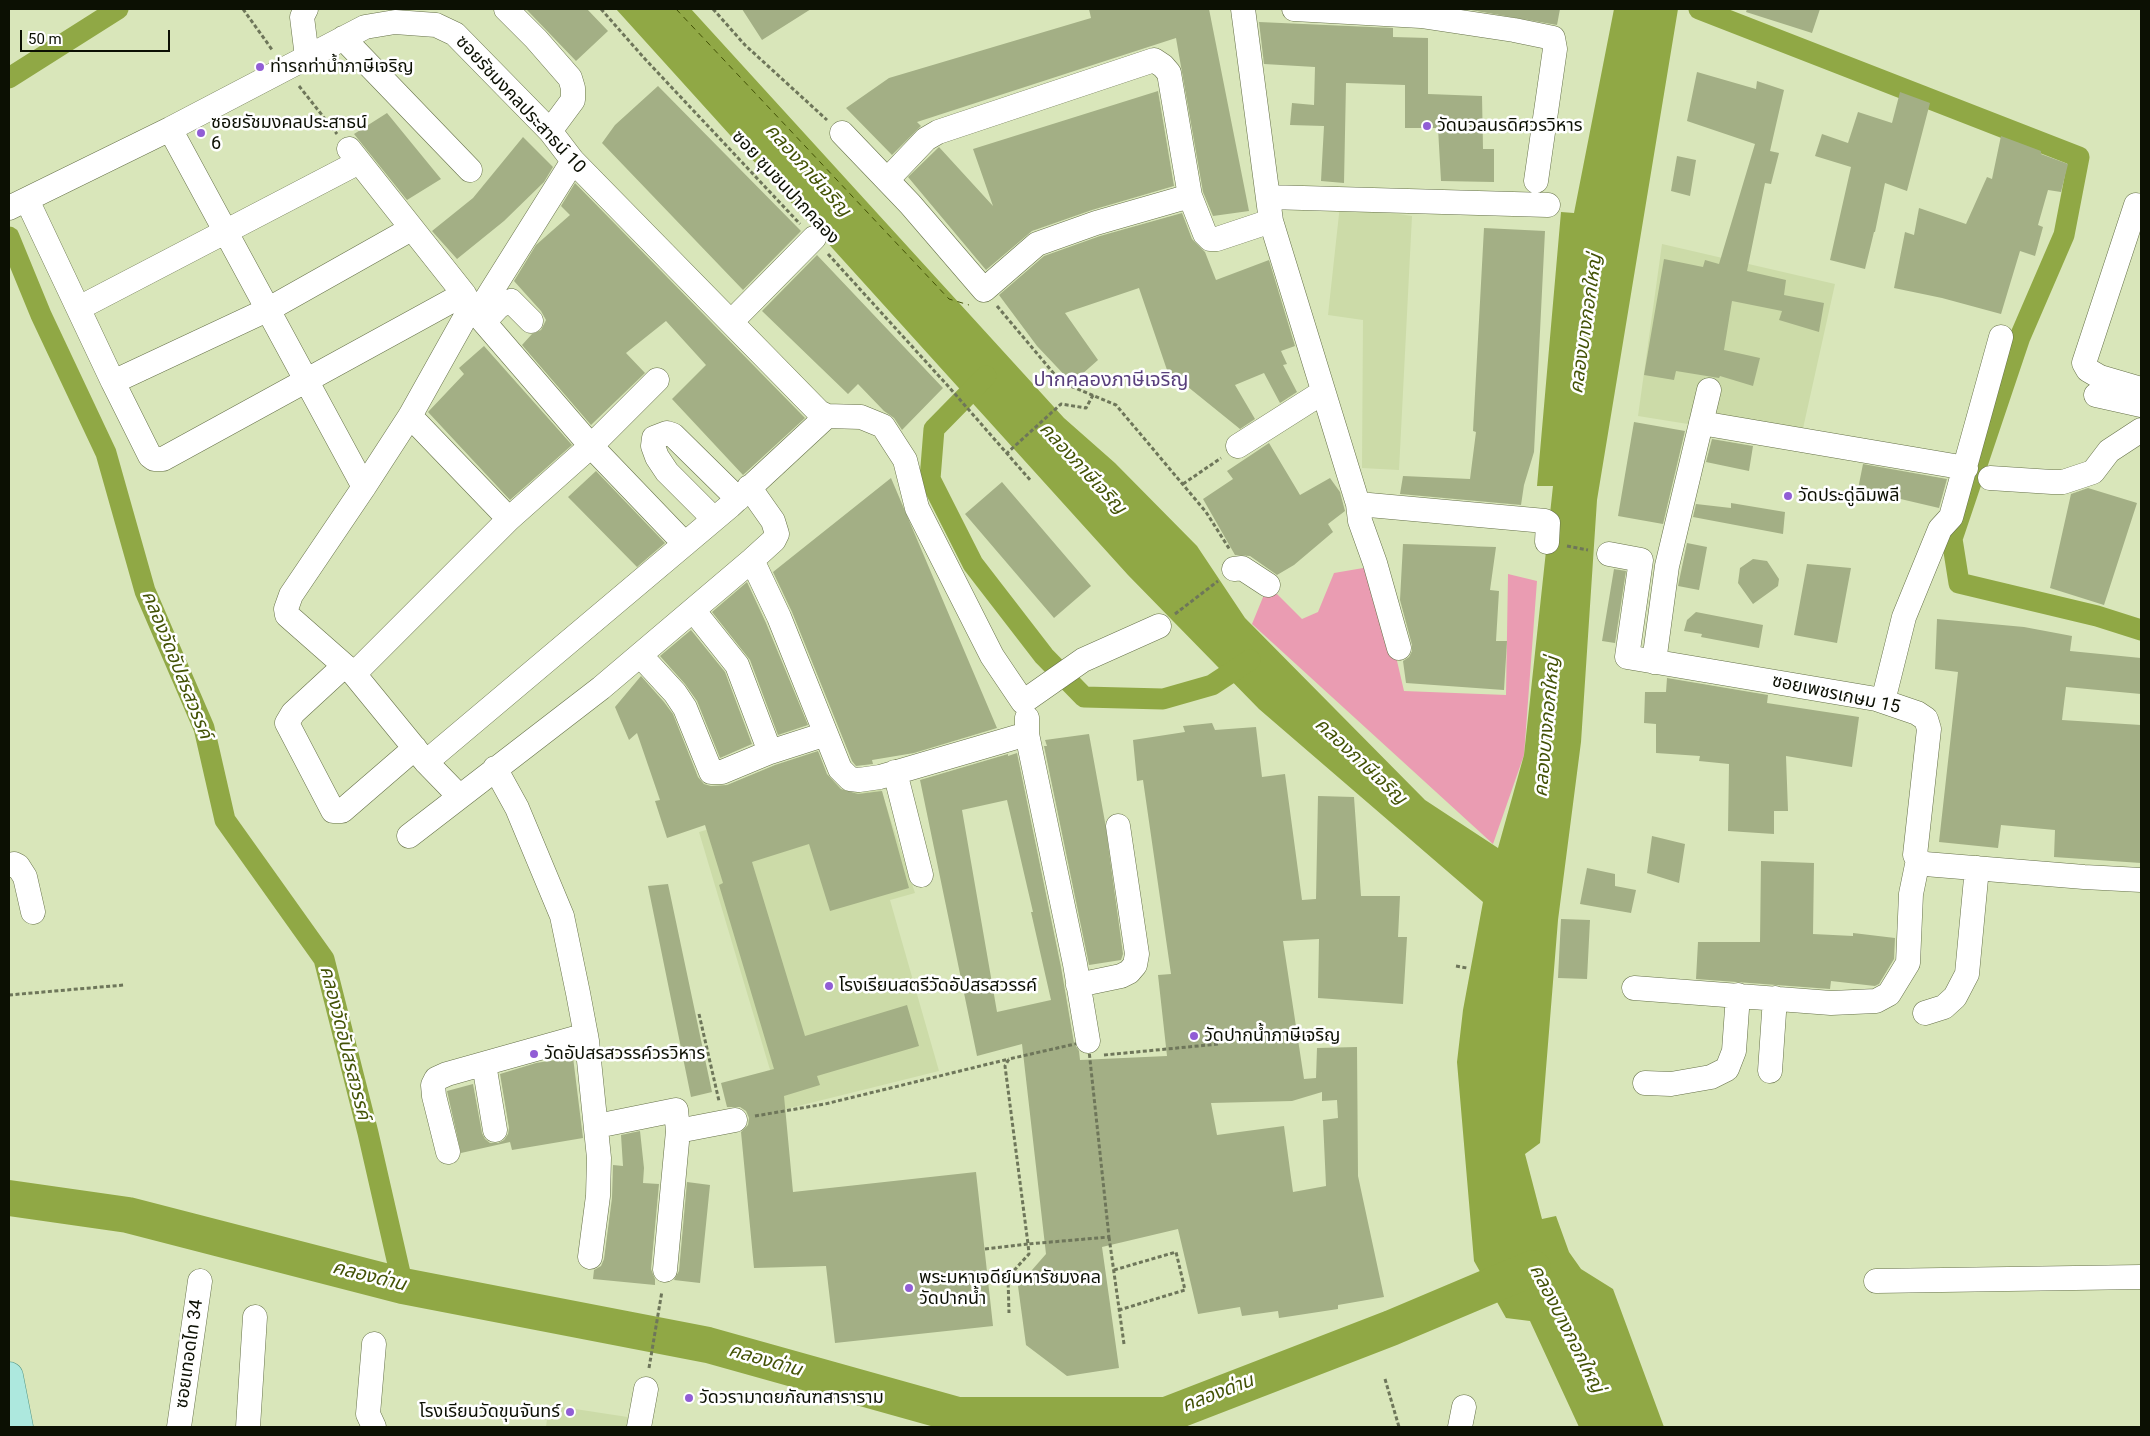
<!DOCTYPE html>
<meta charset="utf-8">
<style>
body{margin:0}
#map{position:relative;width:2150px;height:1436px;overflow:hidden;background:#d9e6ba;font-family:Roboto,sans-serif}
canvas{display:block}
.frame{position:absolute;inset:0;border:10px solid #0c1003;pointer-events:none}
.scale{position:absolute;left:20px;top:30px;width:150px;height:22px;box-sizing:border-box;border:2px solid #0c1003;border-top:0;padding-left:6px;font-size:15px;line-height:18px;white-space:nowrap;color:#0c1003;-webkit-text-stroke:4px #fff;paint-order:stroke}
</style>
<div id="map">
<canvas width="2150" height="1436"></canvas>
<div class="frame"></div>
<div class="scale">50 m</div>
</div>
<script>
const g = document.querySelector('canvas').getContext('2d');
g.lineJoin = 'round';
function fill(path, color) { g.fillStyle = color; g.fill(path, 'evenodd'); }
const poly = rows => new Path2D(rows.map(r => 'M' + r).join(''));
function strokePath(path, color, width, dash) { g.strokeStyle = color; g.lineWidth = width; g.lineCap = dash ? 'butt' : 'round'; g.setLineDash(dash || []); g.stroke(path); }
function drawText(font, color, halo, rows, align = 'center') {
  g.font = font + ' Roboto,"Noto Sans Thai",sans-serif'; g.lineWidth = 5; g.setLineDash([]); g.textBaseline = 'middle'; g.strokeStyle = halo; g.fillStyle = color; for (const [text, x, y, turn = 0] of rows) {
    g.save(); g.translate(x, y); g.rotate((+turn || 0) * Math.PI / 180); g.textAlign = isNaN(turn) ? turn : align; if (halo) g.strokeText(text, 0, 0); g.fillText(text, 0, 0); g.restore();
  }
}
fill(poly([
 [1340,205,1412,216,1399,470,1362,468,1363,320,1328,315],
 [1662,244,1835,284,1800,442,1638,416],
 [878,781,915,893,890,900,939,1071,782,1110,699,832],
 [549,1405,634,1418,633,1427,546,1427]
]), '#ccdba8');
fill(poly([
 [1375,566,1404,691,1506,695,1508,574,1537,581,1524,755,1493,844,1252,624,1268,585,1302,619,1318,612,1334,573]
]), '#ea9cb2');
fill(poly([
 [616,9,691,9,1064,418,1115,463,1197,546,1245,618,1425,800,1498,848,1524,755,1553,486,1537,486,1561,212,1574,213,1614,9,1678,9,1597,500,1581,742,1558,920,1540,1143,1525,1154,1542,1219,1556,1216,1569,1252,1581,1269,1613,1289,1664,1427,1579,1427,1530,1321,1506,1318,1474,1261,1457,1062,1463,1010,1483,902,1259,709,1128,575]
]), '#90a845');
strokePath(poly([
 [1699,9,2079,157,2064,235,2020,337,1952,539,1959,583,2097,616,2141,630],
 [9,78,118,9],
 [9,237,41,315,106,453,145,591,204,728,225,820,324,959,368,1133,403,1286],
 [986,376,934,429,930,479,973,564,1044,656,1084,697,1163,699,1212,685,1250,660]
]), '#90a845', 21);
strokePath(poly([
 [9,1198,128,1215,403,1286,708,1345,958,1415,1166,1415,1391,1328,1533,1268]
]), '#90a845', 36);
strokePath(poly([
 [676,9,949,299,969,305]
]), '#435206', 1, [6, 5]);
fill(poly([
 [526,9,587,9,608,31,576,61],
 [742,9,811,9,762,40],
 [1089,9,1209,9,1249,211,1213,216,1203,192,1176,38,917,122,921,126,892,155,846,108,889,78,1091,18],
 [1465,9,1560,9,1557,25],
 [1747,9,1820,9,1812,33,1746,12],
 [1259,22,1393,28,1393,37,1428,38,1428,94,1482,96,1483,149,1494,149,1494,182,1441,181,1438,128,1405,128,1405,85,1346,83,1344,183,1321,181,1324,126,1290,125,1292,103,1314,105,1315,67,1264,64],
 [1697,72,1756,89,1757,81,1784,90,1770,151,1779,153,1771,184,1765,183,1747,271,1786,280,1784,295,1824,303,1819,332,1779,320,1782,311,1732,301,1724,350,1760,358,1753,386,1720,376,1719,378,1676,371,1674,380,1644,375,1664,259,1703,267,1705,260,1719,264,1755,144,1687,121],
 [658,86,801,231,743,290,602,143,615,125],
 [1158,91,1174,186,1092,210,1032,231,986,270,908,177,939,147,993,206,973,149],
 [1900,92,1930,103,1907,191,1885,183,1875,232,1874,232,1865,269,1830,260,1851,167,1815,156,1822,134,1848,143,1858,112,1892,123],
 [387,113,441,179,407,200,354,134],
 [2001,136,2041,151,2041,154,2068,164,2061,192,2048,190,2038,225,2043,227,2035,256,2020,251,2001,314,1942,298,1894,288,1905,232,1914,235,1919,208,1966,224,1987,177,1992,179],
 [523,137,553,167,544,182,504,221,457,259,432,231,473,198],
 [1677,156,1696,160,1690,196,1671,191],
 [575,183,805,418,743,475,672,399,706,365,666,321,626,353,645,373,591,425,522,345,532,334,541,330,546,320,541,311,514,281,536,245,570,215,561,206],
 [1182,213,1192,239,1205,252,1216,280,1269,260,1295,346,1281,351,1287,364,1283,365,1297,392,1280,403,1264,373,1235,385,1255,419,1240,429,1167,370,1139,288,1065,313,1098,360,1072,383,1037,346,999,295,1044,256,1100,236],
 [1484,228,1545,231,1534,452,1524,485,1521,505,1400,494,1403,476,1470,479,1476,432,1473,431],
 [817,255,943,388,902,430,894,418,884,411,858,384,848,394,762,311],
 [484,346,572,445,510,500,428,412,464,374,459,368],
 [1634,422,1685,431,1663,524,1618,516],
 [1712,439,1753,446,1749,471,1706,462],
 [1269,443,1300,495,1330,478,1340,492,1345,511,1328,524,1333,532,1294,565,1277,575,1250,556,1235,555,1203,499,1233,479,1227,471],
 [1863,464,1947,479,1939,508,1858,489],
 [596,471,665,543,637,567,568,497],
 [891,478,997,728,914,753,872,760,873,764,856,766,852,761,792,612,773,572],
 [1002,482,1091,586,1054,618,965,514],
 [2088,488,2137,503,2104,605,2050,588,2071,494],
 [1731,503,1785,512,1783,534,1693,517,1696,504,1731,508],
 [1687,543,1707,547,1699,590,1678,586],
 [1403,544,1496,547,1490,590,1499,591,1496,641,1507,641,1504,690,1406,683,1403,661,1409,657,1412,651,1412,645,1400,600],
 [1753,559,1767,561,1779,579,1778,586,1753,604,1738,583,1740,568],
 [1807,564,1851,568,1837,643,1794,635],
 [1614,569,1626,571,1615,643,1602,641],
 [747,582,766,623,808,725,778,735,750,660,712,612],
 [1696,612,1763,625,1759,648,1701,637,1702,634,1684,631,1687,620],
 [1937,619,2024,627,2072,636,2070,651,2141,658,2141,694,2066,687,2062,720,2141,725,2141,863,2054,857,2055,830,2001,825,1998,848,1939,842,1958,672,1935,669],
 [691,630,725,672,752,744,720,758,697,701,685,684,660,656],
 [641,676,664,702,673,714,698,777,704,784,711,786,727,785,775,765,818,751,827,774,841,789,858,794,882,791,909,888,830,911,809,844,752,862,805,1036,907,1005,919,1046,817,1076,820,1085,784,1096,793,1192,976,1172,993,1326,835,1343,826,1266,754,1268,741,1132,748,1125,749,1118,746,1111,740,1107,727,1107,721,1083,774,1069,719,885,723,883,705,825,667,838,655,801,660,800,637,733,629,740,615,707],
 [1667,678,1768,695,1767,703,1859,717,1852,767,1786,756,1788,811,1774,811,1774,834,1728,831,1729,764,1699,761,1700,756,1656,753,1656,724,1644,723,1645,692,1666,692],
 [1212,723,1215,730,1256,727,1262,777,1285,774,1302,900,1316,899,1318,796,1354,797,1361,896,1400,896,1398,937,1407,937,1403,1004,1318,998,1319,939,1283,941,1304,1079,1316,1078,1317,1048,1357,1047,1358,1176,1384,1297,1338,1305,1338,1309,1279,1318,1278,1311,1242,1316,1240,1307,1198,1314,1178,1229,1102,1247,1119,1368,1067,1376,1026,1345,1018,1286,1046,1254,1022,1044,977,1056,920,780,1008,754,1008,756,1017,753,1061,967,1074,1043,1079,1051,1080,1060,1167,1056,1158,975,1171,974,1143,780,1137,781,1133,740,1185,732,1183,726],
 [1007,800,1033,912,1031,912,1051,1000,997,1012,962,810],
 [1322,1092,1322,1101,1337,1100,1338,1118,1323,1120,1326,1186,1293,1192,1284,1126,1217,1135,1211,1103,1292,1101],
 [1089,734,1105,822,1123,954,1121,960,1089,965,1044,746,1047,746,1045,740],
 [1652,836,1685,844,1679,883,1647,873],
 [1761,861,1814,863,1813,934,1853,936,1853,933,1895,938,1894,959,1879,984,1875,986,1831,981,1830,989,1696,979,1698,942,1760,942],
 [1587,868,1615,874,1615,886,1636,890,1631,913,1580,904],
 [668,884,712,1092,691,1097,648,886],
 [1561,919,1590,920,1587,979,1558,978],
 [573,1057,583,1138,512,1150,510,1142,461,1153,447,1091,473,1084,482,1133,485,1139,490,1143,498,1143,504,1140,508,1134,509,1128,500,1074,536,1063],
 [640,1131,644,1168,643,1183,659,1184,651,1269,655,1279,655,1285,593,1279,594,1270,601,1266,604,1259,612,1198,613,1165,623,1166,621,1135],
 [687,1182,710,1185,700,1283,674,1280,679,1271]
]), '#a3af85');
const minor = poly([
 [306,9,302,17,307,57],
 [506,9,536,39,570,78,573,88,573,100,550,131],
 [1243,9,1271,221,1358,504,1360,521,1375,563,1399,648],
 [1294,9,1421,16,1514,30,1553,38,1555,49,1536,181],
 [343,38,470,170],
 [170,129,364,487],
 [842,133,910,204,984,290,1037,244,1096,223,1190,196],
 [349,149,464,294,471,307,591,446,685,544],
 [887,180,926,139,938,132,1154,60,1163,66,1169,73,1190,196,1205,234,1210,239,1217,239,1271,221],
 [1268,197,1548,205],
 [27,200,113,382,150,456,154,459,163,459,464,294],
 [2136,205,2084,363,2088,370,2100,377,2141,389],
 [9,208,170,129,365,27,395,22,436,25,455,34,550,131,573,161,819,412,827,416],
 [79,308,359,162],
 [477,314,573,161],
 [484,322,499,306,511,301,531,321],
 [731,322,814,238],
 [113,382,269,309,411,229],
 [2096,395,2141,405],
 [410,416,509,519],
 [1701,423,1966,468],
 [1238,446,1323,392],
 [1990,478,2052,482,2063,482,2093,472,2109,451,2141,430],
 [1358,504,1545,521,1548,523,1547,542],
 [714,519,667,472,657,457,653,446,654,438,667,433,673,435,738,499],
 [1609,554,1641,560,1627,657,1876,699,1917,713,1926,719,1929,729,1915,855,1918,860,1925,864,2084,877,2141,880],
 [752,560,779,617,840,769,850,779,859,780,880,777,1027,734],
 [1234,569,1242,568,1268,585],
 [693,610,737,665,770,752],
 [640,655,675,693,685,708,711,772,722,772,770,752,826,734],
 [1654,662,1667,566,1709,390],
 [344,666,293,713,287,723,333,811,342,811,415,748],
 [354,674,509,519,591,446,657,380],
 [1883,701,1904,617,1940,529,1951,517,2001,337],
 [1027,718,1027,734,1075,964,1088,1041],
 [426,762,730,506,827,416,861,417,883,426,905,460,917,508,992,656,1023,702,1083,660,1159,626],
 [495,768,517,808,562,916,578,993,587,1041,599,1158,598,1196,590,1257],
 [895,772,921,875],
 [459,796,426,762,354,674,287,615,286,609,291,595,364,487,410,416,471,307],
 [409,836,601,688,752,560,774,540,777,534,773,521,749,487],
 [9,865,14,864,18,866,25,877,33,912],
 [1078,985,1121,976,1129,972,1135,965,1137,954,1118,826],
 [1634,988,1831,1003,1876,1001,1889,994,1908,963,1911,894,1918,860],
 [1925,1013,1944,1007,1955,997,1967,974,1977,868],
 [484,1064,495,1130],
 [1770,1071,1775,998],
 [1645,1083,1671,1084,1711,1077,1727,1069,1734,1051,1738,995],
 [597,1126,676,1110,678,1131,665,1270],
 [678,1131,735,1120],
 [448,1152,434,1096,433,1085,436,1079,447,1074,586,1035],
 [1876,1281,2141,1277],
 [179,1427,200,1281],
 [248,1427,255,1317],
 [374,1427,368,1414,374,1344],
 [639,1427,646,1389],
 [1460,1427,1464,1407]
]);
const major = poly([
 [9,1376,19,1427]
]);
strokePath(minor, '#667149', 25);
strokePath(major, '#519383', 29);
strokePath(poly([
 [243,9,273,51],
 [601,9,645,59,800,224],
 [713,9,745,45,827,120],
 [299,86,337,134],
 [828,254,948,386,1031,481],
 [997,306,1061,382,1116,405,1206,512,1230,550],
 [1006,454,1061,404,1086,408,1093,395],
 [1183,484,1221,458],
 [1567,546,1588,550],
 [1175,614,1218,581],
 [1456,966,1467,968],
 [9,995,124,985],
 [699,1014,719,1101],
 [1088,1041,1109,1237,1028,1244,1005,1066,1009,1059,1088,1041],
 [1104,1055,1219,1044],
 [755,1116,825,1104,1009,1059],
 [1109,1237,1124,1344],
 [985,1249,1028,1244,1029,1254,1008,1277,1009,1313],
 [1114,1270,1176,1252,1185,1290,1119,1310],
 [649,1368,662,1291],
 [1385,1379,1399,1427]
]), '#6e765a', 3, [4, 2.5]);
strokePath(minor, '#fff', 24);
strokePath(major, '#ade8de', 28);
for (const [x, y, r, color] of [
 [260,67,5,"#915dd5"],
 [1427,126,5,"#915dd5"],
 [201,133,5,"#915dd5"],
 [1788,496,5,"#915dd5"],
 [829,986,5,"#915dd5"],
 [1194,1036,5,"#915dd5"],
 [534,1054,5,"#915dd5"],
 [909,1288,5,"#915dd5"],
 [689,1398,5,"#915dd5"],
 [570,1412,5,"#915dd5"]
]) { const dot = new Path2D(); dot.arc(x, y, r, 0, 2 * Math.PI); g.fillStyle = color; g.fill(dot); strokePath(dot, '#fff', 2); }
drawText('18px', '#0c1003', '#fff', [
 ["ท่ารถท่าน้ำภาษีเจริญ",270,67],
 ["ซอยรัชมงคลประสาธน์",211,123],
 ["6",211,144],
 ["วัดนวลนรดิศวรวิหาร",1437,126],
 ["วัดประดู่ฉิมพลี",1798,496],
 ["โรงเรียนสตรีวัดอัปสรสวรรค์",839,986],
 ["วัดปากน้ำภาษีเจริญ",1204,1036],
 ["วัดอัปสรสวรรค์วรวิหาร",544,1054],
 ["พระมหาเจดีย์มหารัชมงคล",919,1278],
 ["วัดปากน้ำ",919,1299],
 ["วัดวรามาตยภัณฑสาราราม",699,1398],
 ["โรงเรียนวัดขุนจันทร์",560,1412,"right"]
], 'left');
drawText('18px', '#0c1003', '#fff', [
 ["ซอยรัชมงคลประสาธน์ 10",520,105,47],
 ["ซอย ชุมชนปากคลอง",785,188,47],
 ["ซอยเพชรเกษม 15",1836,695,12],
 ["ซอยเทอดไท 34",190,1354,-82]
]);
drawText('italic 19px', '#435206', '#fff', [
 ["คลองภาษีเจริญ",807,171,48],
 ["คลองบางกอกใหญ่",1587,324,-82],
 ["คลองภาษีเจริญ",1082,469,47],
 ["คลองวัดอัปสรสวรรค์",176,665,68],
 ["คลองบางกอกใหญ่",1548,727,-85],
 ["คลองภาษีเจริญ",1360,762,43],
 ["คลองวัดอัปสรสวรรค์",344,1043,76],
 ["คลองด่าน",369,1277,14],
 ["คลองบางกอกใหญ่",1566,1329,63],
 ["คลองด่าน",765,1361,16],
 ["คลองด่าน",1218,1394,-21]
]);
drawText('20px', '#583f7c', '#fff', [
 ["ปากคลองภาษีเจริญ",1111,381]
]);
</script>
